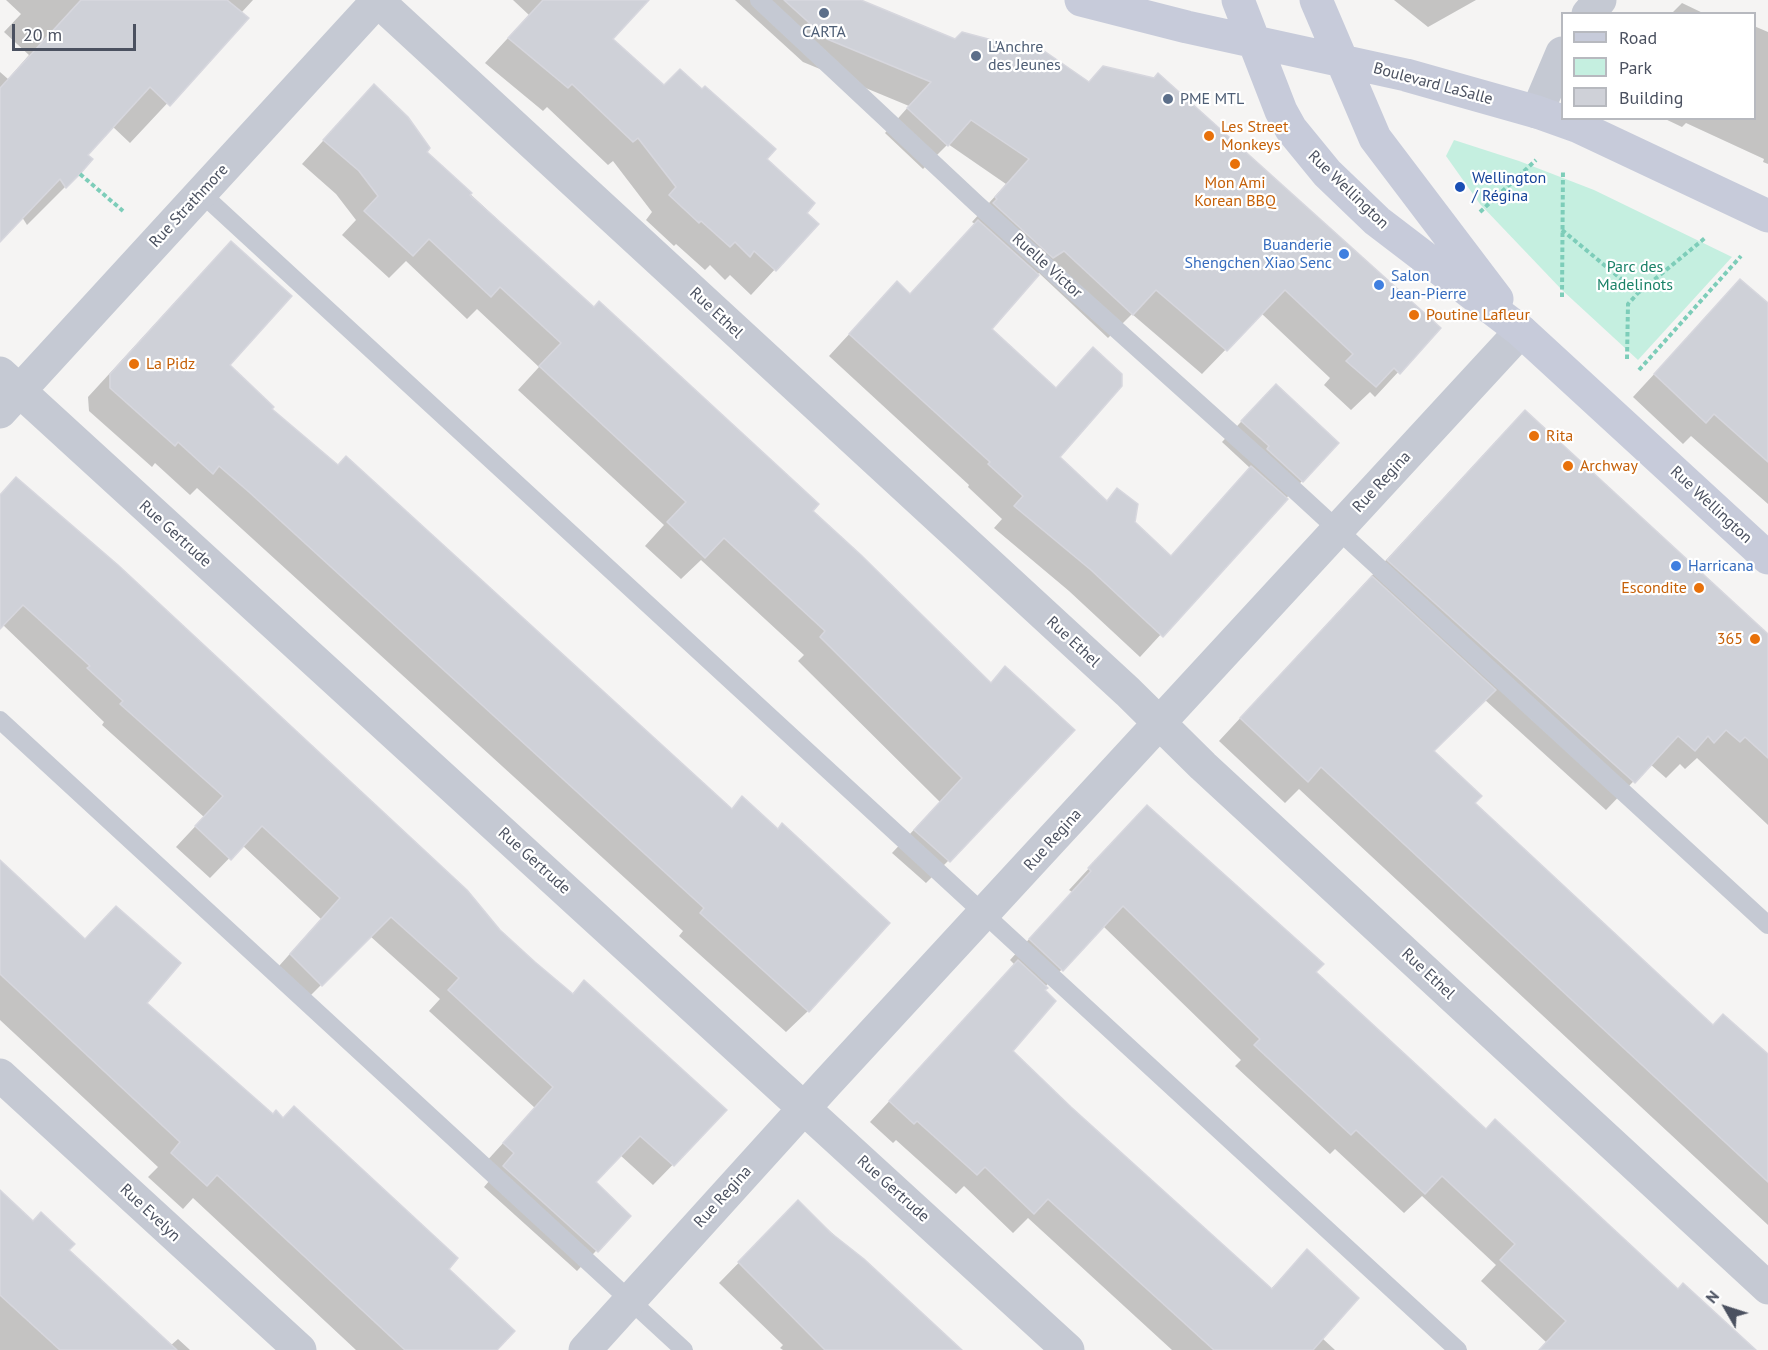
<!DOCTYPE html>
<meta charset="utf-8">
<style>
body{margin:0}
#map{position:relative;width:1768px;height:1350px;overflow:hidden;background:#f5f4f3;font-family:"PT Sans",sans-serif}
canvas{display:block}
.legend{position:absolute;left:1561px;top:12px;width:195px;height:108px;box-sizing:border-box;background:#fff;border:2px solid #b7b9bf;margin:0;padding:8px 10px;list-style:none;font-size:18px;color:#4b5160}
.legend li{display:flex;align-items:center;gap:12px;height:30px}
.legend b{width:30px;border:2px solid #b7b9bf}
.north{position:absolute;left:1696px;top:1278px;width:60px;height:60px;-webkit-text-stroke:4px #fff;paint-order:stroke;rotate:309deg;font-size:16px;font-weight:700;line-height:24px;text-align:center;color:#4b5160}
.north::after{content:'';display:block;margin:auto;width:21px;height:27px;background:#4b5160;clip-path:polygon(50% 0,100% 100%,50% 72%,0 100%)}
.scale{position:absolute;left:12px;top:24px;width:124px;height:27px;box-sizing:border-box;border:3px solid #4b5160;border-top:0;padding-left:8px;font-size:18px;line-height:21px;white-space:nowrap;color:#4b5160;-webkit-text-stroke:4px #fff;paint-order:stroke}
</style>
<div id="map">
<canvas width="1768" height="1350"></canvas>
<ul class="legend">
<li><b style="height:8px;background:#c7cbda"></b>Road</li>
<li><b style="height:16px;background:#c5efe0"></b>Park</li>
<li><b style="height:16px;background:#cfd1d8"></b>Building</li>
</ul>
<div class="north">N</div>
<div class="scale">20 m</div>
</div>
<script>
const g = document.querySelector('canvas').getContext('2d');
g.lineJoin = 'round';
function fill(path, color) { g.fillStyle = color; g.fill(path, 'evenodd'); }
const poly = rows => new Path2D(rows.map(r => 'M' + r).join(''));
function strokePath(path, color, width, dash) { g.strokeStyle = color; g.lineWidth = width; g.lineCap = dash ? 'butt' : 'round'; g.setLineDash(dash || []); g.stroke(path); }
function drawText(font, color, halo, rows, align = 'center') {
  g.font = font + ' "PT Sans",sans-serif'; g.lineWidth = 4.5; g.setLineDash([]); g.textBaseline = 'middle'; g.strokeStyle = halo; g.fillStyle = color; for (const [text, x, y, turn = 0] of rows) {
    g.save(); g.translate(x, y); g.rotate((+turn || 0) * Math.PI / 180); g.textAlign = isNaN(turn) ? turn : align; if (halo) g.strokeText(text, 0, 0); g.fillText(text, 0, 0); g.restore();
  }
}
fill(poly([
 [1454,140,1519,161,1594,190,1732,257,1638,360,1562,290,1480,204,1446,156]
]), '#c5efe0');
fill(poly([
 [6,0,253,0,241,13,247,18,130,143,112,126,85,155,65,187,27,225,22,217,0,240,0,72,8,79,29,55,4,32,21,14],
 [513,0,647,0,611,39,664,87,765,159,805,213,817,224,751,295,730,275,725,280,710,265,705,270,676,244,674,246,646,220,652,212,613,161,608,165,547,107,543,111,485,63,529,15],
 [735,0,852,0,1439,328,1375,397,1370,392,1351,410,1324,385,1330,378,1261,313,1202,374,1132,314,1108,338,1039,273,1036,276,990,329,1055,389,1093,349,1058,457,1106,502,1118,490,1134,523,1170,557,1248,471,1250,468,1222,442,1256,406,1337,443,1140,657,1069,591,994,528,1002,519,968,487,969,485,829,356,876,305,909,295,971,229,975,224,972,222,1006,184,948,144,923,169,885,133,909,106,803,62],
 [1394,0,1476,0,1428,27],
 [1682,3,1705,14,1671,14],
 [1754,26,1768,32,1768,164,1763,162,1764,159,1686,123,1682,127,1663,118,1754,118],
 [352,109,425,152,811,511,990,684,1005,668,949,860,926,883,892,853,940,802,798,661,804,655,701,560,681,579,645,546,664,525,518,390,539,367,477,309,467,319,406,261,389,278,342,235,356,220,336,194,302,164],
 [209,265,228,365,271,410,731,810,777,830,808,1011,786,1032,679,936,683,931,197,488,190,495,155,463,152,467,89,411,88,397],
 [1740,281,1768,305,1768,504,1691,436,1683,444,1633,397],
 [1497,440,1768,637,1768,825,1697,758,1685,769,1680,764,1666,778,1650,764,1606,810,1484,699,1432,751,1473,803,1713,1026,1768,1055,1768,1225,1299,789,1285,803,1219,741],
 [0,495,571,995,584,982,725,1111,653,1185,620,1155,593,1182,629,1216,577,1271,484,1187,495,1174,484,1164,535,1108,429,1011,440,999,370,936,301,1005,271,975,321,919,242,845,210,878,176,847,204,817,102,725,104,722,2,624,0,626],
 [1127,827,1314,973,1485,1131,1678,1291,1754,1350,1539,1350,1546,1342,1481,1281,1496,1265,1422,1196,1404,1213,1335,1149,1330,1154,1235,1066,1241,1060,1103,926,1045,987,1011,1051,1070,1108,1270,1290,1307,1251,1322,1338,1335,1350,1172,1350,1028,1218,1013,1233,964,1186,956,1194,896,1140,893,1143,870,1122,1015,965,1010,960,1072,892,1069,890],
 [0,862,84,940,116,908,145,1003,495,1350,356,1350,193,1198,183,1209,148,1177,158,1167,0,1020],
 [0,1191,170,1346,178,1339,190,1350,0,1350],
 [798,1202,960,1350,783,1350,780,1348,783,1345,719,1283]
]), '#0003');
const building = poly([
 [81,0,227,0,249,18,170,106,150,87,88,155,93,159,80,174,66,188,60,179,0,242,0,88,81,0],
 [543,0,649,0,613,39,664,85,680,69,702,89,705,86,776,149,767,159,815,203,807,213,819,224,776,271,754,251,750,257,735,242,730,247,701,221,699,223,669,195,676,187,638,138,633,142,572,84,568,88,508,38,543,0],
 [784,0,861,0,955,39,962,32,1033,51,1037,46,1089,82,1103,66,1154,78,1158,73,1441,328,1400,374,1394,368,1376,387,1346,361,1353,354,1285,290,1227,351,1156,290,1133,315,1064,251,1053,258,993,203,997,199,995,197,1029,159,971,120,948,146,907,108,931,82,827,39,784,0],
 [374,84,408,117,430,148,427,152,472,193,470,195,594,307,599,301,819,504,813,511,861,555,991,683,1005,666,1075,730,950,862,914,830,962,778,820,637,825,631,724,538,705,558,667,522,686,502,539,366,561,343,500,287,491,297,429,239,413,256,364,211,378,196,359,171,323,140,374,84],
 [978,220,1039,275,992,329,1056,388,1093,347,1122,374,1122,386,1060,457,1107,501,1117,488,1138,504,1135,522,1171,556,1251,466,1288,499,1163,637,1091,570,1014,506,1023,496,988,464,990,462,849,334,897,281,910,294,978,220],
 [231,241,292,296,230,365,274,407,272,409,338,465,346,456,732,809,742,796,778,829,782,823,890,923,809,1012,700,913,704,908,249,492,219,466,213,474,178,442,175,446,110,388,110,374,231,241],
 [1740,279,1768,303,1768,462,1714,414,1706,423,1654,374,1740,279],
 [1276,384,1339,443,1303,482,1267,449,1269,446,1241,421,1276,384],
 [1525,410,1768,634,1768,758,1745,737,1740,742,1726,730,1714,743,1708,736,1695,751,1678,736,1635,783,1387,560,1525,410],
 [16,477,118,565,467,890,500,930,535,962,573,994,584,980,727,1110,674,1166,640,1136,596,1182,631,1216,598,1252,503,1166,514,1153,503,1143,553,1087,448,990,459,978,391,917,322,986,290,954,340,898,262,826,231,860,195,826,223,796,120,704,123,701,87,668,90,666,23,605,0,629,0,495,16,477],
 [1372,576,1496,690,1434,751,1482,796,1475,803,1713,1025,1723,1014,1768,1054,1768,1182,1321,767,1308,782,1240,718,1372,576],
 [1147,805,1324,964,1316,972,1486,1129,1495,1119,1678,1289,1683,1283,1756,1350,1539,1350,1566,1321,1500,1260,1515,1244,1442,1176,1425,1194,1356,1130,1351,1135,1254,1045,1260,1039,1123,906,1063,971,1029,939,1091,871,1088,868,1147,805],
 [0,860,85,939,116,906,181,963,147,1003,273,1114,276,1110,283,1118,294,1106,458,1258,449,1269,515,1331,497,1350,405,1350,217,1175,207,1186,171,1153,180,1142,0,974,0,860],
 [1018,960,1048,988,1045,990,1056,1001,1013,1051,1071,1107,1272,1289,1307,1249,1359,1298,1313,1350,1214,1350,1048,1199,1034,1214,985,1167,977,1175,917,1121,914,1124,889,1101,1018,960],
 [0,1190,33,1221,41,1212,75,1244,69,1250,177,1350,60,1350,0,1295,0,1190],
 [798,1200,831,1233,864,1259,962,1350,825,1350,738,1262,798,1200]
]);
fill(building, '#cfd1d8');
strokePath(building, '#d7d7de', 1.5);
strokePath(poly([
 [80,174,123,211],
 [1480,212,1536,160],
 [1562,230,1638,293,1705,238],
 [1562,297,1563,170],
 [1627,359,1628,304,1638,293],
 [1639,370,1741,256]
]), '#7dcdb9', 4, [4.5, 3]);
strokePath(poly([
 [759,0,977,204,1264,462,1768,925],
 [201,193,1458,1350],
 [0,720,684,1350]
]), '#c5c9d3', 18);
strokePath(poly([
 [378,1,1128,692,1203,766,1768,1288],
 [1588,14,1600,0],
 [1537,112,1562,53],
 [0,373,1068,1350],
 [0,412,378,0],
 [0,1075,300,1350],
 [585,1350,826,1084,1521,331]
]), '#c5c9d3', 33);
strokePath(poly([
 [1081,0,1187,27,1406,75,1537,112,1579,127,1768,216],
 [1238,0,1281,111,1291,129,1327,173,1377,221,1521,331,1768,558],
 [1316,0,1375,138,1497,299]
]), '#c7cbda', 33);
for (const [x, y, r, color] of [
 [824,13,6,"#5c6f8a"],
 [976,56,6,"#5c6f8a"],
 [1168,99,6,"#5c6f8a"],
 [1209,136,6,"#e8710a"],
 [1235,164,6,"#e8710a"],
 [1460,187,6,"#1a4fb4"],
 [1344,254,6,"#3f7fe0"],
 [1379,285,6,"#3f7fe0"],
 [1414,315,6,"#e8710a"],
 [134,364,6,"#e8710a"],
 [1534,436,6,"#e8710a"],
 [1568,466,6,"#e8710a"],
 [1676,566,6,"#3f7fe0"],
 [1699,588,6,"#e8710a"],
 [1755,639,6,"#e8710a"]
]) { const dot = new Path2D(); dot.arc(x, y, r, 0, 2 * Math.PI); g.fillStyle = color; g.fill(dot); strokePath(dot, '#fff', 2); }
drawText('16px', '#4e5e75', '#fff', [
 ["CARTA",824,32,"center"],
 ["L'Anchre",988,47],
 ["des Jeunes",988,65],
 ["PME MTL",1180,99]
], 'left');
drawText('16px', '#4b5160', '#fff', [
 ["Boulevard LaSalle",1433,84,15],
 ["Rue Wellington",1348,190,44],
 ["Rue Strathmore",189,206,-47],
 ["Ruelle Victor",1047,266,42],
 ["Rue Ethel",716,313,43],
 ["Rue Regina",1382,482,-47],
 ["Rue Wellington",1711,505,43],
 ["Rue Gertrude",175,534,42],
 ["Rue Ethel",1073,642,43],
 ["Rue Regina",1053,840,-48],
 ["Rue Gertrude",534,861,42],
 ["Rue Ethel",1428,974,43],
 ["Rue Gertrude",893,1189,42],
 ["Rue Regina",723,1197,-48],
 ["Rue Evelyn",150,1213,43]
]);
drawText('16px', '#c56008', '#fff', [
 ["Les Street",1221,127],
 ["Monkeys",1221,145],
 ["Mon Ami",1235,183,"center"],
 ["Korean BBQ",1235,201,"center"],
 ["Poutine Lafleur",1426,315],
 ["La Pidz",146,364],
 ["Rita",1546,436],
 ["Archway",1580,466],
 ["Escondite",1687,588,"right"],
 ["365",1743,639,"right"]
], 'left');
drawText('16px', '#164399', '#fff', [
 ["Wellington",1472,178],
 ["/ Régina",1472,196]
], 'left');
drawText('16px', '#366cbe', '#fff', [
 ["Buanderie",1332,245,"right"],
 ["Shengchen Xiao Senc",1332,263,"right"],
 ["Salon",1391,276],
 ["Jean-Pierre",1391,294],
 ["Harricana",1688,566]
], 'left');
drawText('16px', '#1b8268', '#fff', [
 ["Parc des",1635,267],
 ["Madelinots",1635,285]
]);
</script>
